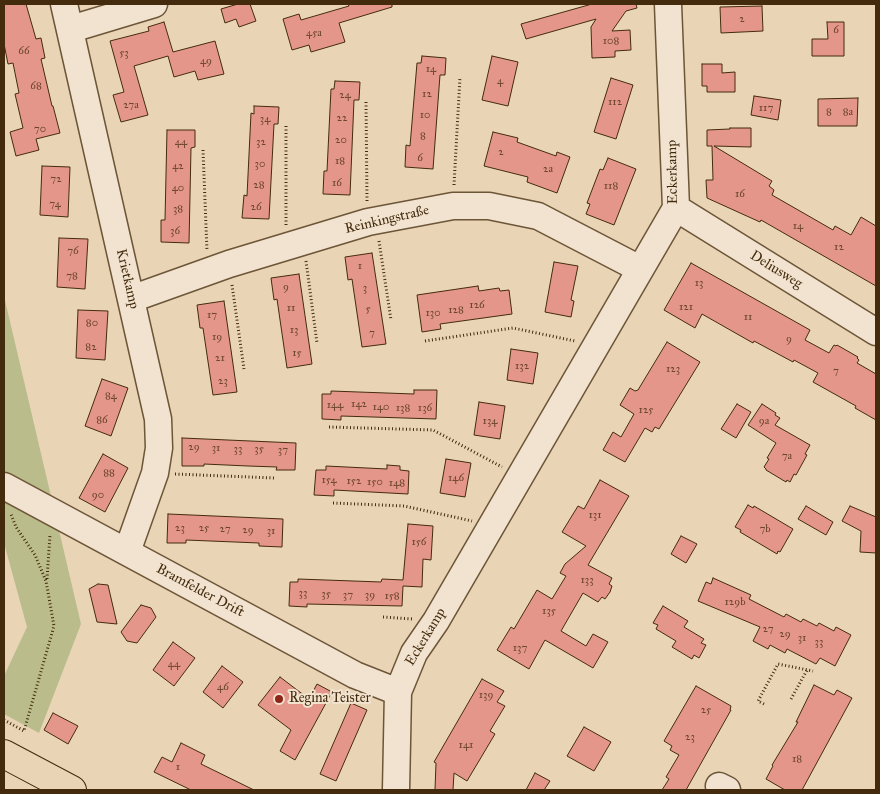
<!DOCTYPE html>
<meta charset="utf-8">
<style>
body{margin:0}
#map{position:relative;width:880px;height:794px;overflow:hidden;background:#e9d4b6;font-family:"IM FELL Great Primer",serif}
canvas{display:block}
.frame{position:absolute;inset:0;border:5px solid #442b0d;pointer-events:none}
</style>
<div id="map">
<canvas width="880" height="794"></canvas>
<div class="frame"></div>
</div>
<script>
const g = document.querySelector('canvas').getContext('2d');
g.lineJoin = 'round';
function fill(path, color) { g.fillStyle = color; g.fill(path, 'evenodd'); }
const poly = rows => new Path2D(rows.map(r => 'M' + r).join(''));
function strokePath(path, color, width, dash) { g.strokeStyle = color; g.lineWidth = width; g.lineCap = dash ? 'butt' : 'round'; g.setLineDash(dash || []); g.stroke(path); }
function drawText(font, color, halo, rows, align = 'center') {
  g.font = font + ' "IM FELL Great Primer",serif'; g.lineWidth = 4; g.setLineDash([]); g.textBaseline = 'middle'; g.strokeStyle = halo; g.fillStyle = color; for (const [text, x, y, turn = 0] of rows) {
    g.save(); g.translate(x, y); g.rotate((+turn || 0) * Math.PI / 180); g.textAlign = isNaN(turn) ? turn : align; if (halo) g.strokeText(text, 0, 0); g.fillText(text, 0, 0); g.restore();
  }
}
fill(poly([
 [4,296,81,624,39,733,4,714,4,676,27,627,4,543]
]), '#babc8b');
const building = poly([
 [4,4,26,4,36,39,41,38,45,58,41,59,52,106,53,106,60,133,36,139,39,150,16,156,10,132,23,128,15,94,19,93,13,63,8,64,4,44,4,4],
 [238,4,250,4,256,21,239,27,236,19,225,23,221,9,238,4],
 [348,4,392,4,392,7,339,23,345,42,311,52,309,45,292,50,283,19,299,14,301,20,349,6,348,4],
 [592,4,636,4,637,8,626,11,612,31,630,30,631,50,615,51,615,57,592,58,591,27,596,19,526,39,521,24,592,4],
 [762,6,763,31,721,33,720,7,762,6],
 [164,22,173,52,215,41,224,74,198,80,195,71,174,77,168,56,134,66,148,115,121,122,113,95,124,92,110,41,149,31,148,27,164,22],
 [827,22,844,22,844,56,812,56,812,39,828,39,827,22],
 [422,56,446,58,445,75,440,75,433,169,405,167,406,145,410,146,417,63,421,63,422,56],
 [492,56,518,62,508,106,482,100,492,56],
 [702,64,722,64,722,73,735,72,735,92,707,92,707,86,702,86,702,64],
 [611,78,633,85,616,139,594,132,611,78],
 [335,81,360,82,359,100,354,100,350,195,323,194,324,171,327,171,331,89,334,89,335,81],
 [754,96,781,100,778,120,751,115,754,96],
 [858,98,857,126,818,126,818,99,858,98],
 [254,106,279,107,278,124,274,124,269,219,242,218,244,195,247,196,251,113,254,114,254,106],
 [730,128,751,128,751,147,714,146,772,181,769,186,774,190,772,195,833,230,835,226,851,235,861,217,876,226,876,286,761,220,760,222,707,198,706,180,713,180,712,146,707,146,707,130,730,129,730,128],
 [167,130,195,130,195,147,191,148,189,243,161,242,161,220,165,220,167,130],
 [493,132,518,138,517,142,556,156,557,152,570,157,557,193,527,182,528,177,484,166,493,132],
 [608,158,636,169,614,225,586,214,590,204,587,203,600,169,603,170,608,158],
 [42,166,70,167,68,217,40,215,42,166],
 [59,238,88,239,85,289,57,287,59,238],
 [372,253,386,344,362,347,352,279,348,280,345,257,372,253],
 [554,262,578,266,571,300,574,301,571,317,545,312,554,262],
 [691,263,810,330,805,340,829,353,834,345,836,346,837,345,858,357,857,358,859,360,857,363,876,374,876,420,855,408,856,406,813,382,818,373,794,360,793,362,754,341,753,343,702,314,695,328,664,310,691,263],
 [299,274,312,364,287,368,277,299,274,300,271,278,299,274],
 [478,286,479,291,499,288,500,291,509,290,512,314,440,324,441,329,422,332,417,295,478,286],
 [224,301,237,392,213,395,203,328,200,328,197,305,224,301],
 [78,310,108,311,105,360,76,358,78,310],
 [667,342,700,362,659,429,655,427,652,432,645,428,625,462,603,450,613,432,621,437,634,414,620,405,630,388,635,391,638,390,667,342],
 [511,349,538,353,533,384,507,380,511,349],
 [102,379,128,388,111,436,85,426,102,379],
 [414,390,437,390,436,419,341,416,341,420,322,419,322,394,331,394,331,391,414,394,414,390],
 [479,402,505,406,500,439,474,435,479,402],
 [737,404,751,412,736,438,721,429,737,404],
 [762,404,776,413,775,415,780,418,775,425,810,445,805,454,807,455,796,475,794,474,790,482,787,480,786,482,766,470,766,469,764,467,769,459,767,458,776,443,748,425,762,404],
 [182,438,296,443,295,470,276,470,277,467,248,466,204,464,204,466,182,466,182,438],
 [103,454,128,468,105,512,79,498,103,454],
 [446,459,471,463,465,497,440,493,446,459],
 [387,465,400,466,400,470,409,471,408,494,334,490,334,496,314,495,316,470,326,470,326,466,387,469,387,465],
 [600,480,629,496,588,565,612,578,609,584,612,586,610,592,605,599,602,597,598,602,583,593,561,631,586,646,593,634,608,642,593,668,545,640,529,669,497,650,511,627,514,629,537,590,552,599,566,576,560,573,565,564,586,546,562,532,578,506,584,509,600,480],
 [748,505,753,508,754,506,793,529,780,552,778,551,777,554,740,532,741,530,735,527,748,505],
 [806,506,833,522,826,535,798,519,806,506],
 [850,506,876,517,876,553,860,552,861,531,842,521,850,506],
 [168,514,283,519,282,547,259,546,259,543,186,540,186,543,167,543,168,514],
 [408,524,433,526,431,560,423,559,422,587,403,586,402,606,307,604,307,607,289,606,290,582,298,582,298,579,381,582,382,579,403,580,408,524],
 [681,536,697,544,686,563,671,554,681,536],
 [713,578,751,595,749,599,784,617,786,614,801,622,803,619,817,626,819,623,834,631,836,627,851,635,835,666,820,658,816,664,787,649,785,653,770,645,768,649,753,641,760,627,698,601,706,582,711,584,713,578],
 [98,584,108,585,117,624,97,622,89,589,98,584],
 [141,605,151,608,156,617,137,643,127,641,121,632,141,605],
 [663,606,688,621,684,627,704,639,701,643,706,645,699,658,694,655,692,659,672,647,676,641,656,629,658,625,653,623,663,606],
 [173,642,195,658,174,686,153,670,173,642],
 [222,666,243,682,223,708,203,692,222,666],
 [280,677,309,699,317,684,332,692,295,760,280,751,291,730,258,705,280,677],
 [482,679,504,691,497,702,505,706,490,731,495,734,467,781,454,773,453,790,435,790,436,763,434,762,482,679],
 [814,685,834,695,837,690,852,698,802,790,785,790,766,779,773,766,772,765,798,722,796,722,814,685],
 [696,686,731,706,730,710,731,710,686,790,662,790,669,779,666,777,679,755,670,750,672,746,664,741,696,686],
 [351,703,367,710,336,781,320,774,351,703],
 [53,713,78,726,68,744,44,730,53,713],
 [584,727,611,742,594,771,567,756,584,727],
 [181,743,205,755,201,764,254,790,191,790,154,772,162,757,172,762,181,743],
 [535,773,550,781,544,790,526,790,535,773]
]);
fill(building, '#e5968b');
strokePath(building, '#442b0d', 1);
const minor = poly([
 [64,4,158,419,159,448,155,473,127,552],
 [71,29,154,4],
 [676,208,876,332],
 [131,299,229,264,368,222,453,206,489,206,538,216,640,269],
 [4,486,355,675,398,692],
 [719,786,727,790],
 [396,790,398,692,414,653,436,621,676,208,668,4]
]);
const major = poly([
 [4,754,72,790]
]);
strokePath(minor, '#6d5537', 29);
strokePath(major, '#442b0d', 30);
strokePath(poly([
 [366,102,367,201],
 [286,126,286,225],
 [203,150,207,251],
 [454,185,460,77],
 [379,241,391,320],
 [306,261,317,343],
 [232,285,244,369],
 [425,341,513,328,575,341],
 [329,427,433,430,502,467],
 [175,474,274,478],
 [333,503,404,506,472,521],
 [47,579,50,535],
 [383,617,413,619],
 [791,699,807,670],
 [764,704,758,701,778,664,813,671],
 [4,720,24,731,54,626,46,581,35,555,16,527,11,514]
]), '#442b0d', 3, [1, 2.5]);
strokePath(minor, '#f1e3d0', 26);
strokePath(major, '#e9d4b6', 28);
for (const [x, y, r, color] of [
 [279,699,5,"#8f2418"]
]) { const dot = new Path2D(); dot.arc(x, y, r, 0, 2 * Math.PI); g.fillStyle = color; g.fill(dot); strokePath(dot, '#f1e3d0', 2); }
drawText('11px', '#6c462c', null, [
 ["2",742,19],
 ["6",836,30],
 ["45a",314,33],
 ["108",611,41],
 ["66",24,51],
 ["53",124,53],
 ["49",206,61],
 ["14",431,69],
 ["4",500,81],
 ["68",36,86],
 ["12",427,94],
 ["24",345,95],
 ["112",615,102],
 ["27a",131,105],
 ["117",766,108],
 ["8",829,112],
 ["8a",848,112],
 ["10",425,115],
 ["22",342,118],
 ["34",265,119],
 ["70",40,129],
 ["8",423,136],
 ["20",341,140],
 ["44",181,142],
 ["32",261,142],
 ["2",501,152],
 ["6",420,158],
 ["18",340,161],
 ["30",260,164],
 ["42",178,166],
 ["2a",548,169],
 ["72",56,179],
 ["16",337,183],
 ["28",259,185],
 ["118",611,186],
 ["40",178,188],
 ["16",740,194],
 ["74",55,204],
 ["26",256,207],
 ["38",178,209],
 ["14",798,226],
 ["36",175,231],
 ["12",839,247],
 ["76",73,251],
 ["1",360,266],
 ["78",72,276],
 ["13",699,283],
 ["9",286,287],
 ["3",365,288],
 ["126",477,305],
 ["121",686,307],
 ["11",291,308],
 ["5",368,309],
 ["128",456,310],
 ["130",433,313],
 ["17",212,315],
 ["11",748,317],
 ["80",92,323],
 ["13",294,330],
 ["7",372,333],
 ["19",217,337],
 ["9",789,339],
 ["82",91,347],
 ["15",297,353],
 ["21",220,358],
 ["132",522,366],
 ["123",673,369],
 ["7",836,371],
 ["23",223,381],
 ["84",111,396],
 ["142",359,404],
 ["144",335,405],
 ["140",381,407],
 ["138",403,408],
 ["136",425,408],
 ["125",646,410],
 ["86",102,420],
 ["134",490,421],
 ["9a",764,421],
 ["29",194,447],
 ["31",216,448],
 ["33",238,449],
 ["35",259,449],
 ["37",283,450],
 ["7a",787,456],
 ["88",109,473],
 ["146",456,478],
 ["154",329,480],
 ["152",354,481],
 ["150",375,482],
 ["148",397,483],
 ["90",98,495],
 ["131",595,515],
 ["23",180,528],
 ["25",204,528],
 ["27",225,529],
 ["7b",765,529],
 ["29",248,530],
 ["31",271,531],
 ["156",419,542],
 ["133",587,580],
 ["33",303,593],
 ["35",326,594],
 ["37",348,595],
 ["39",370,595],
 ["158",392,596],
 ["129b",735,602],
 ["135",549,611],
 ["27",768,629],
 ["29",785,634],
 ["31",802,638],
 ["33",819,642],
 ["137",520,648],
 ["44",174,664],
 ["46",223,687],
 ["139",486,695],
 ["25",706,710],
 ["23",690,737],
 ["141",466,745],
 ["18",797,759],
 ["1",178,767]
]);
drawText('14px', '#442b0d', '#f1e3d0', [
 ["Eckerkamp",673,172,-91],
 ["Reinkingstraße",387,220,-13],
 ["Deliusweg",776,270,32],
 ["Krietkamp",127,279,77],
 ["Bramfelder Drift",200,591,28],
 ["Eckerkamp",426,637,-59]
]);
drawText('14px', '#442b0d', '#f1e3d0', [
 ["Regina Teister",289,699]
], 'left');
</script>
